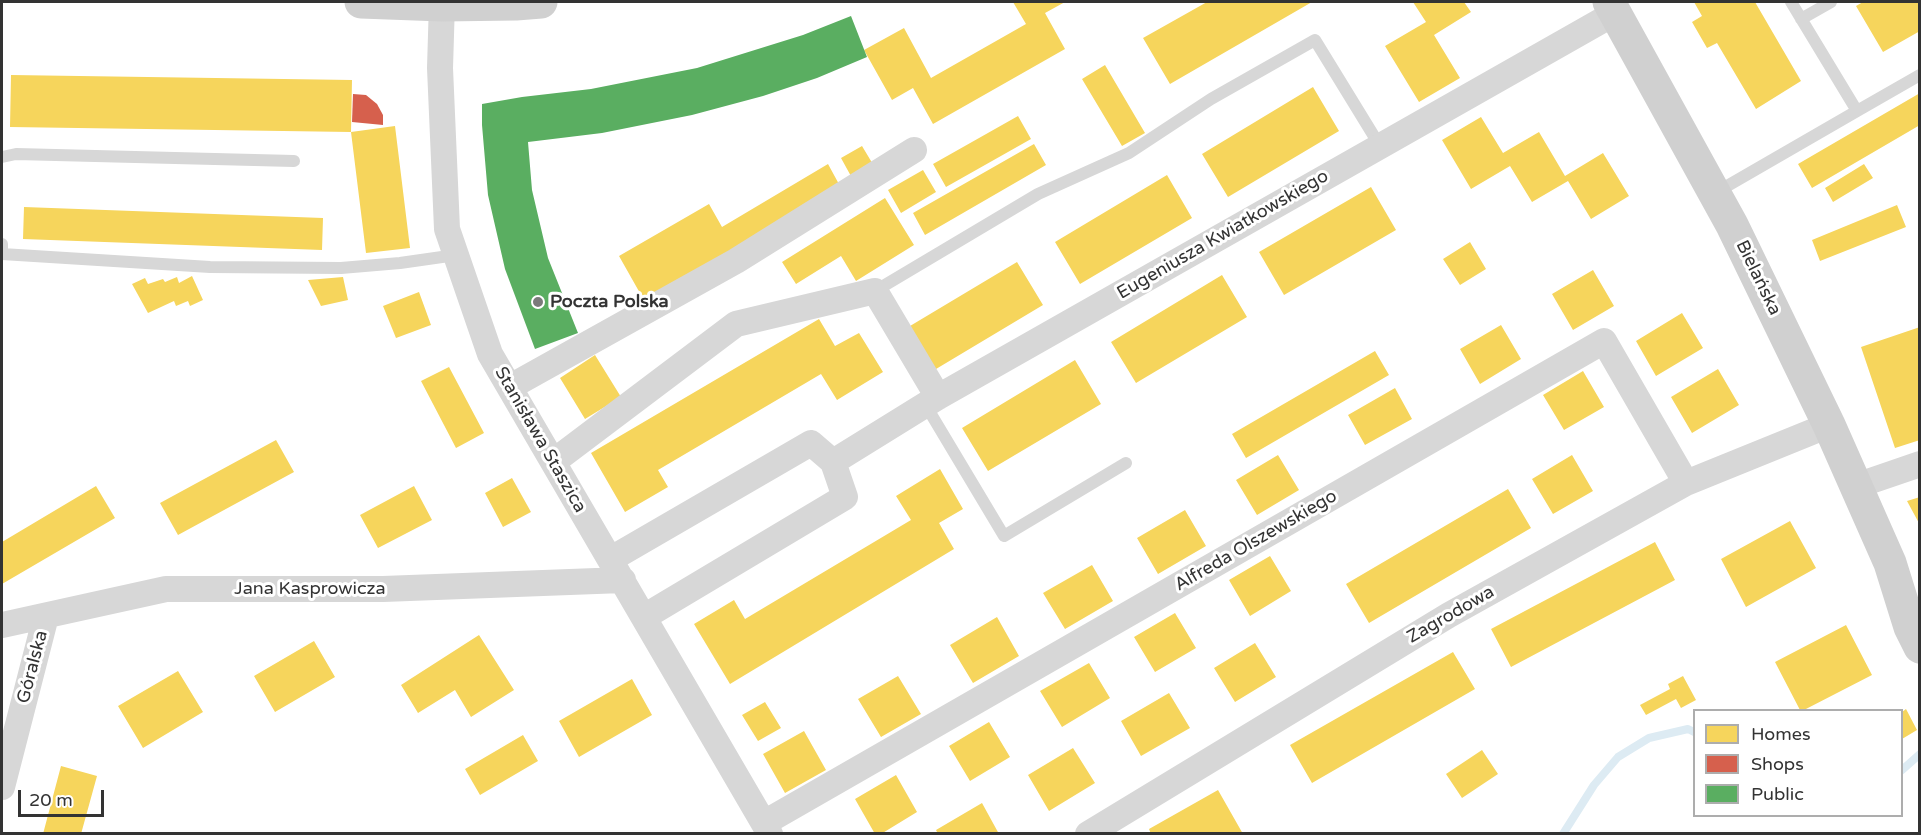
<!DOCTYPE html>
<meta charset="utf-8">
<style>
body{margin:0}
#map{position:relative;width:1921px;height:835px;overflow:hidden;background:#fff;font-family:"Varela Round",sans-serif}
canvas{display:block}
.frame{position:absolute;inset:0;border:3px solid #333;pointer-events:none}
.legend{position:absolute;left:1693px;top:709px;width:210px;height:108px;box-sizing:border-box;background:#fff;border:2px solid #adadad;margin:0;padding:8px 10px;list-style:none;font-size:18px;color:#333}
.legend li{display:flex;align-items:center;gap:12px;height:30px}
.legend b{width:30px;border:2px solid #adadad}
.scale{position:absolute;left:18px;top:790px;width:86px;height:27px;box-sizing:border-box;border:3px solid #333;border-top:0;padding-left:8px;font-size:18px;line-height:21px;white-space:nowrap;color:#333;-webkit-text-stroke:4px #fff;paint-order:stroke}
</style>
<div id="map">
<canvas width="1921" height="835"></canvas>
<div class="frame"></div>
<ul class="legend">
<li><b style="height:16px;background:#f6d55c"></b>Homes</li>
<li><b style="height:16px;background:#d6604d"></b>Shops</li>
<li><b style="height:16px;background:#5aae61"></b>Public</li>
</ul>
<div class="scale">20 m</div>
</div>
<script>
const g = document.querySelector('canvas').getContext('2d');
g.lineJoin = 'round';
function fill(path, color) { g.fillStyle = color; g.fill(path, 'evenodd'); }
const poly = rows => new Path2D(rows.map(r => 'M' + r).join(''));
function strokePath(path, color, width, dash) { g.strokeStyle = color; g.lineWidth = width; g.lineCap = dash ? 'butt' : 'round'; g.setLineDash(dash || []); g.stroke(path); }
function drawText(font, color, halo, rows, align = 'center') {
  g.font = font + ' "Varela Round",sans-serif'; g.lineWidth = 6; g.setLineDash([]); g.textBaseline = 'middle'; g.strokeStyle = halo; g.fillStyle = color; for (const [text, x, y, turn = 0] of rows) {
    g.save(); g.translate(x, y); g.rotate((+turn || 0) * Math.PI / 180); g.textAlign = isNaN(turn) ? turn : align; if (halo) g.strokeText(text, 0, 0); g.fillText(text, 0, 0); g.restore();
  }
}
fill(poly([
 [1013,2,1065,2,1045,13,1065,49,933,124,913,88,892,100,864,50,904,28,931,78,1026,24],
 [1207,2,1312,2,1170,84,1143,38],
 [1413,2,1464,2,1471,12,1434,35,1460,78,1419,102,1385,46,1426,22],
 [1694,2,1755,2,1801,81,1756,109,1717,43,1707,48,1692,22,1702,16],
 [1863,2,1920,2,1920,31,1883,52,1856,6],
 [1105,65,1145,133,1122,146,1082,79],
 [11,75,352,80,351,132,10,127],
 [1313,87,1339,131,1228,197,1202,154],
 [1920,93,1920,125,1812,188,1798,164],
 [1018,116,1031,139,946,187,933,164],
 [1481,117,1503,153,1539,132,1565,176,1603,153,1629,196,1591,219,1568,181,1532,202,1510,166,1471,189,1442,140],
 [395,126,410,248,366,253,351,132],
 [1034,144,1046,165,925,235,913,213],
 [862,146,874,166,852,178,841,158],
 [828,164,840,186,645,302,619,256,709,204,722,227],
 [1864,164,1873,178,1833,202,1825,188],
 [923,170,936,192,901,213,888,190],
 [1167,175,1192,218,1080,284,1055,242],
 [1371,187,1396,230,1284,295,1259,252],
 [885,198,914,245,856,281,841,256,796,284,782,262],
 [1897,205,1906,227,1820,261,1812,240],
 [24,207,323,218,322,250,23,239],
 [1470,242,1486,269,1460,285,1443,259],
 [1017,262,1043,305,931,372,905,329],
 [1593,270,1614,306,1573,330,1552,294],
 [1222,275,1247,317,1136,383,1111,342],
 [192,276,203,300,190,306,188,301,176,306,174,301,148,313,132,284,145,278,148,284,163,279,165,282,177,277,179,283],
 [343,277,348,300,321,306,308,280],
 [419,292,431,325,396,338,383,306],
 [1682,313,1703,348,1656,376,1636,341],
 [819,319,835,346,859,333,883,372,837,400,821,374,658,470,668,487,625,512,591,453],
 [1501,325,1521,359,1480,384,1460,349],
 [1920,327,1920,440,1895,448,1861,347],
 [1375,351,1389,375,1246,458,1232,434],
 [595,355,621,397,585,419,560,378],
 [1075,360,1101,404,988,471,962,428],
 [449,367,484,433,456,448,421,381],
 [1718,369,1739,405,1692,433,1671,397],
 [1583,371,1604,407,1564,430,1543,395],
 [1395,388,1412,419,1365,445,1348,415],
 [276,440,294,472,178,535,160,503],
 [1278,455,1299,490,1257,515,1236,480],
 [1572,455,1593,491,1553,514,1532,479],
 [940,469,963,509,939,523,954,549,730,684,694,624,734,600,745,619,911,520,896,496],
 [512,478,531,512,503,527,485,493],
 [96,486,115,518,2,584,2,542],
 [414,486,432,520,378,548,360,515],
 [1508,489,1531,528,1369,623,1346,584],
 [1920,497,1920,525,1907,501],
 [1185,510,1206,546,1158,574,1137,538],
 [1790,521,1816,568,1746,607,1721,559],
 [1655,542,1675,580,1511,667,1491,629],
 [1270,556,1291,591,1250,616,1229,580],
 [1092,565,1113,601,1065,629,1043,593],
 [1175,613,1196,648,1155,672,1134,637],
 [997,617,1019,656,973,683,950,645],
 [1846,625,1872,675,1804,710,1800,710,1775,662],
 [479,635,514,690,471,717,455,690,418,713,401,685],
 [314,641,335,677,275,712,254,676],
 [1255,643,1276,677,1235,702,1214,668],
 [1453,652,1475,689,1312,783,1290,745],
 [1089,663,1110,698,1062,727,1040,691],
 [178,671,203,712,143,748,118,706],
 [898,676,921,714,881,737,858,699],
 [1683,676,1696,700,1681,708,1676,699,1646,715,1640,705,1670,689,1668,684],
 [632,679,652,715,579,757,559,721],
 [1169,693,1190,728,1141,756,1121,721],
 [765,702,781,728,758,741,742,715],
 [1906,709,1917,730,1902,739,1902,712],
 [989,722,1010,757,970,781,949,746],
 [804,731,826,770,785,793,763,754],
 [523,735,538,761,480,795,465,769],
 [1073,748,1095,783,1049,811,1028,775],
 [1482,750,1498,774,1462,798,1446,774],
 [61,766,97,776,81,834,43,834],
 [896,775,917,812,881,834,875,834,855,799],
 [1218,790,1243,834,1151,834,1149,829],
 [982,803,999,834,938,834,936,830]
]), '#f6d55c');
fill(poly([
 [353,94,366,95,377,104,383,115,383,125,352,122]
]), '#d6604d');
fill(poly([
 [851,16,867,57,817,78,763,96,692,115,602,133,528,142,532,190,548,258,578,333,535,349,505,269,488,195,482,125,482,104,522,97,591,89,697,68,803,35]
]), '#5aae61');
strokePath(poly([
 [1902,770,1920,754],
 [1563,834,1594,785,1618,757,1649,738,1688,729,1694,732]
]), '#ddebf3', 8);
strokePath(poly([
 [1791,2,1857,111,1920,75],
 [1801,19,1831,2],
 [2,157,16,154,294,161],
 [1715,193,1857,111],
 [2,244,2,254,210,267,341,268,400,263,456,255],
 [875,291,1038,194,1129,153,1211,99,1315,40,1380,146],
 [925,404,1004,536,1126,463]
]), '#d7d7d7', 12);
strokePath(poly([
 [442,2,440,68,447,229,490,354,770,834],
 [510,387,736,261,914,150],
 [553,462,736,324,875,291,938,397],
 [833,462,938,397,1615,13],
 [1856,486,1920,464],
 [611,559,811,443,833,462,845,497,644,617],
 [2,625,166,589,383,589,623,580],
 [2,787,46,616],
 [764,823,1604,341,1686,483],
 [1088,834,1449,615,1686,483,1829,425]
]), '#d7d7d7', 26);
strokePath(poly([
 [361,2,442,5,516,4,541,2],
 [1609,2,1732,225,1829,425,1890,563,1910,627,1920,647]
]), '#d0d0d0', 33);
for (const [x, y, r, color] of [
 [538,302,6,"#7a7a7a"]
]) { const dot = new Path2D(); dot.arc(x, y, r, 0, 2 * Math.PI); g.fillStyle = color; g.fill(dot); strokePath(dot, '#fff', 2); }
drawText('18px', '#333', '#fff', [
 ["Eugeniusza Kwiatkowskiego",1223,235,-30],
 ["Bielańska",1758,278,64],
 ["Stanisława Staszica",540,440,60],
 ["Alfreda Olszewskiego",1256,541,-30],
 ["Jana Kasprowicza",310,589],
 ["Zagrodowa",1451,615,-30],
 ["Góralska",33,667,-75]
]);
drawText('bold 18px', '#333', '#fff', [
 ["Poczta Polska",550,302]
], 'left');
</script>
